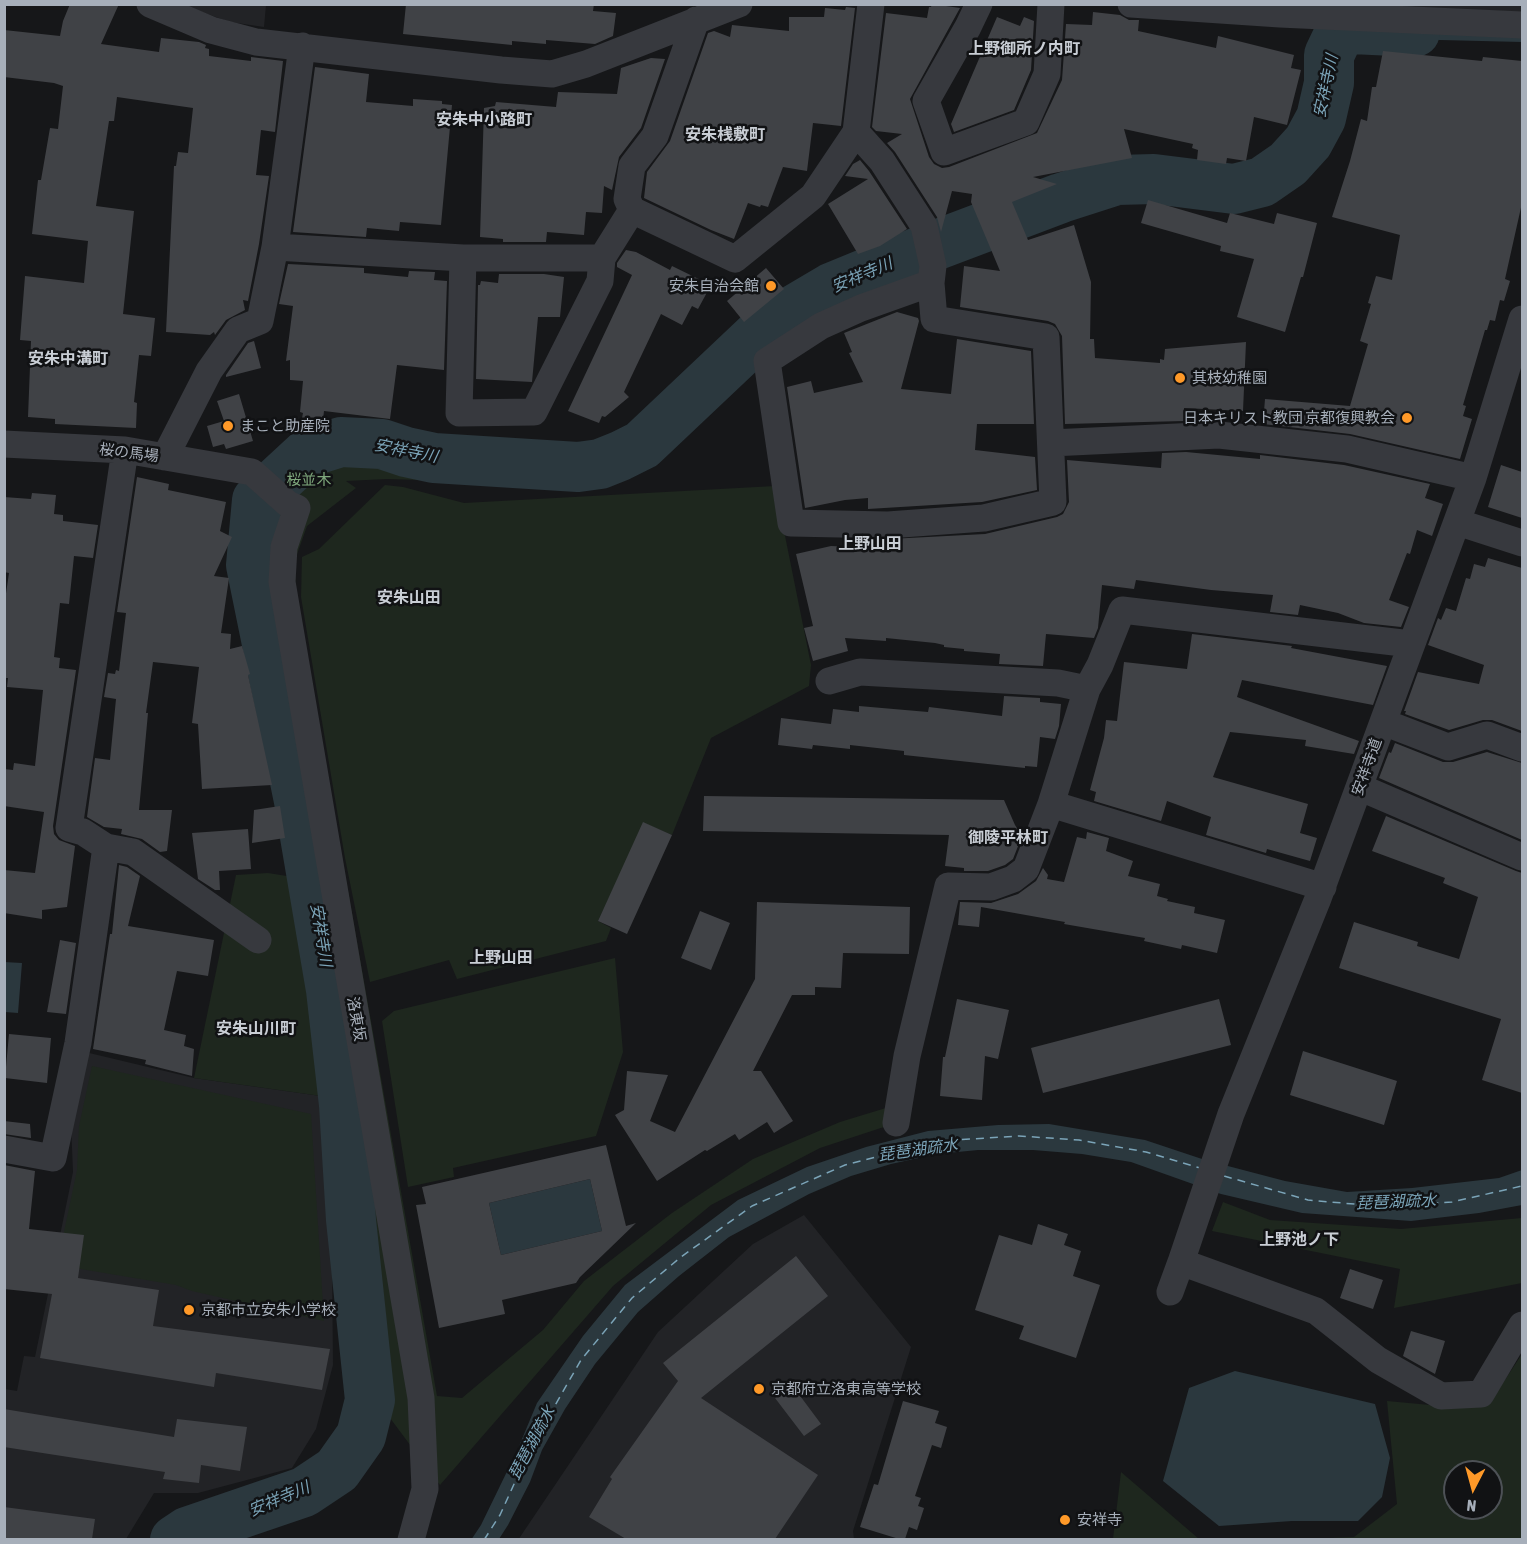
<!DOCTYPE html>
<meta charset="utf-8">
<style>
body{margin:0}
#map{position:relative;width:1527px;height:1544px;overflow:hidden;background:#161719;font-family:"Asap Condensed",sans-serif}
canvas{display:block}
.frame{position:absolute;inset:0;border:6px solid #a7afba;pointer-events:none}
.north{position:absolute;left:1443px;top:1460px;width:60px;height:60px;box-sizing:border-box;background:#111214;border:2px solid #4d5156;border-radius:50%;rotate:186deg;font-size:16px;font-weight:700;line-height:24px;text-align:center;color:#a7afba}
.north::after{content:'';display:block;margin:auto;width:21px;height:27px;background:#ff9928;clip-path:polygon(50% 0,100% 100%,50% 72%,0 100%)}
</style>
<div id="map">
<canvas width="1527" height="1544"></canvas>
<div class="frame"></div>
<div class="north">N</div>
</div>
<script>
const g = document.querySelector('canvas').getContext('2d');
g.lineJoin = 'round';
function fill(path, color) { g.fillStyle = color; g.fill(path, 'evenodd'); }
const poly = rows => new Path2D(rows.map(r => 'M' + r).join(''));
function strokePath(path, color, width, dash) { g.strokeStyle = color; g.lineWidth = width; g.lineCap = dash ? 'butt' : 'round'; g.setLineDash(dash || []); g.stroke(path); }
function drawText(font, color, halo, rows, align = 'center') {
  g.font = font + ' "Asap Condensed","Noto Sans JP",sans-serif'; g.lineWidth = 5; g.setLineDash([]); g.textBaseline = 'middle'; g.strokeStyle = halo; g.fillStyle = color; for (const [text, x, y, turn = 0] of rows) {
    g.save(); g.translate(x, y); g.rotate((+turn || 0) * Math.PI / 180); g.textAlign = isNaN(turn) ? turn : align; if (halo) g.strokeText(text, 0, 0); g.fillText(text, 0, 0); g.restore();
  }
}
fill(poly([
 [182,5,266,5,264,27,230,22],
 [1307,5,1522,5,1522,15],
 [85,1052,194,1078,321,1096,332,1265,333,1365,316,1429,292,1468,198,1493,154,1493,126,1539,5,1540,5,1389,17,1391,24,1356,35,1357,73,1172,71,1124],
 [804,1215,911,1347,853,1531,854,1539,518,1540,658,1332,753,1244]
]), '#222326');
fill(poly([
 [346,434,406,452,434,458,578,467,560,484,387,479,346,481,356,488,307,526,295,560,296,595,437,1396,462,1398,543,1330,584,1281,672,1213,753,1159,840,1122,899,1104,896,1123,820,1148,711,1205,613,1286,440,1485,384,1410,351,1221,344,1105,331,990,299,801,251,565,257,500,293,438],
 [385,485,403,487,464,503,775,486,811,665,809,686,711,738,672,835,644,823,598,921,611,928,606,941,457,979,449,960,370,982,345,858,301,597,302,557,319,549],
 [268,873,293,877,321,1096,194,1078,236,875],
 [615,958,623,1052,596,1136,453,1168,454,1177,408,1187,382,1021,394,1011],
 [92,1066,311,1114,324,1321,192,1291,176,1285,57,1265,77,1170,79,1126],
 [1223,1202,1270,1220,1401,1229,1522,1218,1522,1283,1394,1308,1400,1269,1212,1231],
 [1522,1354,1522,1539,1278,1540,1354,1537,1397,1504,1387,1401,1441,1406,1491,1401],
 [1455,1472,1491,1472,1491,1508,1455,1508],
 [1121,1472,1199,1539,1113,1539]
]), '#1e271e');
fill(poly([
 [1359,23,1522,29,1522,42,1358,38],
 [4,962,22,963,18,1013,5,1012],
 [1049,1124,1145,1140,1205,1160,1285,1181,1347,1192,1412,1188,1499,1178,1522,1170,1522,1205,1479,1213,1411,1221,1302,1213,1221,1194,1131,1162,1082,1154,1033,1150,978,1150,937,1154,891,1164,851,1176,809,1194,729,1237,679,1276,638,1312,595,1364,565,1409,542,1450,530,1482,508,1525,499,1539,471,1540,481,1525,517,1451,537,1403,583,1336,625,1285,738,1200,807,1167,866,1147,928,1131,998,1125],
 [590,1179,602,1231,501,1255,489,1203],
 [1235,1371,1375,1404,1390,1458,1382,1497,1358,1521,1292,1521,1219,1526,1163,1481,1189,1388]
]), '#2b383e');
strokePath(poly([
 [175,1540,187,1532,304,1492,337,1470,361,1436,370,1400,351,1220,344,1105,331,990,299,801,251,565,257,500,309,452,341,442,382,444,406,452,434,458,578,467,600,464,620,456,642,445,770,324,831,288,926,249,1061,198,1117,180,1154,179,1234,189,1262,182,1288,164,1308,142,1321,118,1329,83,1329,55,1338,36,1352,29,1415,32]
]), '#2b383e', 50);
strokePath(poly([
 [1224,1176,1308,1200,1376,1206,1452,1202,1522,1186],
 [484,1540,500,1515,530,1449,581,1360,632,1298,681,1257,752,1206,845,1165,939,1141,1019,1136,1079,1140,1146,1152,1200,1168]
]), '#7ba4b8', 1.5, [8, 6]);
fill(poly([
 [70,4,119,4,101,44,159,52,161,38,199,42,206,45,205,48,209,49,209,56,251,61,251,57,283,61,275,132,261,130,256,175,269,176,259,244,248,301,243,300,245,310,226,320,215,335,214,332,210,335,166,332,174,166,176,166,178,152,188,153,193,108,117,97,114,121,109,121,96,206,134,211,123,314,155,318,151,356,139,355,134,402,137,403,136,428,55,424,55,419,28,417,31,341,20,340,25,276,84,283,88,241,32,234,38,180,41,180,50,128,58,129,63,86,54,83,4,77,4,30,60,36,63,21],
 [406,4,594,4,593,11,616,13,613,36,595,44,546,40,546,44,512,41,512,45,403,34],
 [932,4,960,8,910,99,929,157,934,164,942,168,949,167,1037,133,1062,80,1066,24,1092,25,1093,12,1120,15,1129,20,1139,20,1138,31,1166,37,1216,48,1218,36,1294,55,1291,68,1301,70,1287,125,1254,117,1246,161,1227,158,1226,164,1197,160,1198,150,1192,148,1193,144,1124,129,1132,158,1033,177,1057,184,1012,202,1028,240,1074,225,1091,282,1090,339,1094,339,1095,358,1160,363,1160,359,1164,360,1165,349,1246,342,1243,411,1184,408,1184,421,1065,424,1062,336,1055,324,1048,321,960,307,964,266,1000,271,971,202,972,194,952,191,941,232,937,217,895,152,887,143,902,134,876,131,872,127,886,13,927,18,929,7,931,7],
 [846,7,855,8,841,126,813,123,807,171,783,167,768,207,761,205,760,207,748,203,734,239,711,230,644,198,647,172,670,141,708,33,714,31,730,37,732,25,789,31,789,17,824,17,825,8,845,10],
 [997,17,1020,26,1024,17,1034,21,1031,70,1014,110,954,132,951,124],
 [1383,51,1482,61,1483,57,1522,61,1522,203,1505,279,1510,281,1504,301,1500,300,1495,321,1490,320,1487,330,1485,330,1463,405,1466,406,1463,416,1472,419,1460,459,1350,434,1263,424,1265,399,1350,406,1368,344,1360,341,1371,304,1368,303,1376,276,1392,280,1400,235,1332,217,1350,161,1361,119,1367,121,1372,87,1376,87],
 [651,58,665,59,641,128,619,157,612,190,604,186,602,213,586,212,584,235,547,232,546,242,503,242,503,239,480,237,484,108,495,106,496,102,556,107,558,92,617,94,621,68],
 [315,67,369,74,366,102,413,106,413,99,442,101,442,104,452,105,441,225,400,222,399,231,367,228,366,237,293,232],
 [860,160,869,171,907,229,880,246,858,254,828,204,868,179,845,176,853,164],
 [1148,200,1227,223,1230,213,1274,224,1277,213,1317,223,1303,277,1301,277,1285,332,1237,317,1254,259,1220,251,1221,246,1141,223],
 [626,250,636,252,670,270,672,266,711,285,698,309,692,306,682,325,661,314,624,392,629,397,605,417,602,416,599,423,568,411,632,275,617,267,617,263],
 [288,264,364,268,364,273,408,277,409,271,435,272,434,280,447,281,444,370,397,365,390,419,324,411,323,420,302,418,303,413,300,412,303,381,290,380,290,360,286,361,293,306,279,304],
 [766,268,784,289,744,322,727,301],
 [499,274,544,274,564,277,560,317,538,317,532,382,476,379,478,285,480,285,481,281,498,283],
 [897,312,918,318,919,321,901,389,951,394,957,339,1031,351,1034,424,977,424,975,450,1035,457,1037,490,982,502,868,509,868,498,845,500,805,508,787,387,811,381,814,393,863,382,849,353,852,352,844,333],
 [254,341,261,368,226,377,226,375,248,343],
 [239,394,253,441,226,449,224,444,213,447,207,426,224,421,217,401],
 [1186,452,1260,459,1260,455,1344,465,1430,484,1425,498,1443,504,1432,536,1417,530,1410,554,1407,553,1389,600,1409,607,1401,627,1364,623,1338,613,1300,605,1298,615,1270,612,1273,595,1211,590,1136,580,1134,589,1102,585,1098,628,1094,638,1046,634,1043,666,999,664,1000,654,964,651,964,649,944,647,944,645,935,643,886,638,886,641,845,638,848,651,813,661,804,628,813,626,796,554,831,546,871,548,870,540,985,534,1057,517,1063,514,1069,502,1067,460,1161,468,1162,453],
 [1501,465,1522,472,1522,518,1488,507],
 [137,477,169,484,168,490,226,502,220,531,232,537,214,576,229,578,221,633,231,634,230,649,242,646,250,674,248,675,272,785,202,789,198,724,192,723,199,667,153,662,146,713,148,713,139,810,172,810,167,851,160,852,142,839,121,834,122,829,104,827,87,817,95,758,110,760,116,699,104,697,108,673,115,674,116,670,119,671,126,613,117,612],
 [32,493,56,495,54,514,63,515,63,521,98,525,93,558,74,556,69,604,60,603,54,657,60,658,59,668,76,670,53,826,54,834,59,840,75,846,67,907,42,910,42,919,4,913,4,870,35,873,44,812,4,806,4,769,13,770,14,763,35,766,43,690,7,687,8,678,4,678,4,607,9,573,4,572,4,497,31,499],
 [1488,558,1522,568,1522,731,1492,720,1483,720,1449,730,1405,714,1406,711,1404,711,1418,672,1479,684,1484,665,1428,645,1438,618,1441,620,1446,608,1456,611,1466,578,1470,579,1474,564,1485,567],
 [1192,634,1292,646,1291,648,1387,666,1373,705,1242,680,1237,697,1359,741,1354,754,1305,746,1306,740,1230,732,1213,777,1308,804,1300,833,1317,838,1310,861,1267,849,1266,853,1206,835,1211,817,1167,801,1161,821,1094,801,1096,792,1090,790,1104,738,1106,720,1117,721,1124,662,1187,669],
 [1004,696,1040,698,1040,702,1061,704,1059,726,1055,739,1040,737,1037,767,1025,766,1025,768,904,755,904,751,850,745,850,749,813,745,812,749,778,745,781,718,831,724,833,709,859,712,859,706,928,712,929,707,1002,716],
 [1395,743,1443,762,1453,762,1487,752,1522,763,1522,840,1379,778,1389,752,1391,753],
 [704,796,1004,800,1015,825,1022,836,1013,859,1005,865,988,871,964,871,964,868,945,866,949,835,703,831],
 [280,806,285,838,252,843,254,810],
 [1386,816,1516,871,1522,873,1522,1093,1482,1080,1501,1019,1339,968,1354,922,1418,942,1417,946,1459,959,1478,897,1443,883,1445,878,1372,851],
 [643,822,672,835,627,934,598,921],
 [248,829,251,869,219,871,220,890,215,890,198,879,192,833],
 [1087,832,1109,838,1106,851,1133,861,1128,876,1160,884,1157,896,1168,899,1167,901,1195,907,1194,913,1225,920,1217,953,1182,945,1181,949,1144,941,1145,938,1064,924,1065,922,981,907,979,927,958,925,960,902,991,903,1018,894,1036,881,1043,868,1048,875,1047,879,1064,882,1077,837,1086,839],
 [119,865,127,867,140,876,128,926,214,940,208,976,177,971,164,1030,186,1035,184,1046,194,1049,192,1076,145,1064,146,1060,93,1049,110,934,112,934],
 [757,902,910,907,909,954,843,953,841,988,815,987,815,995,792,995,753,1071,761,1071,793,1121,774,1133,767,1122,739,1140,735,1134,707,1151,705,1150,657,1181,615,1115,624,1110,627,1071,668,1075,650,1121,675,1132,755,979],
 [700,911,730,923,711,970,681,958],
 [60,940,76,943,66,1014,47,1012],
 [957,999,1009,1010,998,1059,985,1056,982,1100,940,1096,943,1057,945,1057],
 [1219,999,1231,1045,1043,1093,1031,1048],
 [9,1034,51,1038,47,1083,5,1078],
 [1303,1051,1397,1081,1384,1125,1290,1095],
 [4,1121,30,1124,31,1138,4,1134],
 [606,1145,626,1226,636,1223,580,1277,576,1283,502,1300,505,1314,439,1328,416,1205,426,1204,422,1187],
 [590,1179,602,1231,501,1255,489,1203],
 [4,1165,35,1171,29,1229,84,1235,78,1278,159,1290,153,1326,330,1349,322,1390,216,1373,214,1387,40,1358,52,1294,4,1289],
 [1038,1224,1068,1234,1064,1245,1081,1251,1073,1276,1100,1285,1076,1358,1019,1339,1024,1326,975,1310,999,1235,1032,1245],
 [796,1256,828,1296,701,1398,818,1475,775,1539,626,1539,589,1517,612,1479,610,1477,678,1381,663,1363],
 [1350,1269,1383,1280,1373,1309,1340,1298],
 [1411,1331,1445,1341,1435,1374,1403,1356],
 [792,1385,821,1424,804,1436,775,1398],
 [903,1401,939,1411,935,1423,947,1427,941,1448,932,1445,915,1496,921,1498,918,1506,924,1508,917,1530,909,1527,905,1539,899,1539,860,1527,874,1484,878,1485],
 [4,1409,174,1437,177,1419,247,1427,240,1471,201,1465,199,1483,163,1479,165,1472,4,1447],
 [4,1507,95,1519,92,1539,4,1539]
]), '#404246');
strokePath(poly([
 [150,4,211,30,256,42,501,70,552,74,586,64,739,4],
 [979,4,968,27,926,101,944,152,1026,122,1047,74,1051,4],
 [1131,4,1280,14,1522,25],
 [696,20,655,136,632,166,627,199,632,210,735,259,813,196,856,132,871,4],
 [856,132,882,161,924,226,933,266,931,283,934,319,1046,337,1053,502,984,518,888,525,791,523,767,361,821,326,861,308,931,283],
 [275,247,463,258,602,258,632,210],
 [463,258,459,413,534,412,600,281,602,258],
 [1522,319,1473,478,1317,901,1231,1114,1181,1262,1316,1311,1378,1360,1441,1396,1481,1394,1522,1325],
 [1051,443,1219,435,1347,449,1473,478],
 [4,444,125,450,252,472,288,504,297,508,284,547,282,582,421,1398,425,1489,411,1540],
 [165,457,209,371,238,330,260,321,275,247,302,46],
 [1457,522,1522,543],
 [829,681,860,672,1058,683,1087,689],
 [1383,722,1448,747,1487,735,1522,748],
 [1359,787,1522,857],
 [1051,804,1323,887],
 [106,847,133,852,258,940],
 [896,1123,907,1056,948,886,991,887,1013,879,1026,869,1051,804,1087,689,1100,665,1122,610,1411,644],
 [4,1149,53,1158,78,1043,106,847,83,832,69,828,125,450],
 [1170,1292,1181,1262]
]), '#37393e', 27);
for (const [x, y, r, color] of [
 [771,286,6,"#ff9928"],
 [1180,378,6,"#ff9928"],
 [1407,418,6,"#ff9928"],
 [228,426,6,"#ff9928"],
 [189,1310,6,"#ff9928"],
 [759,1389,6,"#ff9928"],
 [1065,1520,6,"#ff9928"]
]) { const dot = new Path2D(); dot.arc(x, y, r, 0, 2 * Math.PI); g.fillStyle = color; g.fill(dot); strokePath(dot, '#111214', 2); }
drawText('15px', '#a7afba', '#111214', [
 ["安朱自治会館",759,286,"right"],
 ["其枝幼稚園",1192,378],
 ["日本キリスト教団 京都復興教会",1395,418,"right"],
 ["まこと助産院",240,426],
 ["京都市立安朱小学校",201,1310],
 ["京都府立洛東高等学校",771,1389],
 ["安祥寺",1077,1520]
], 'left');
drawText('15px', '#a7afba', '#111214', [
 ["桜の馬場",129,453,7],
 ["安祥寺道",1367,767,-70],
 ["洛東坂",356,1019,80]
]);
drawText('15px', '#7fa77c', '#111214', [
 ["桜並木",309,480]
]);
drawText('bold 16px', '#c9ced5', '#111214', [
 ["上野御所ノ内町",1024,49],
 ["安朱中小路町",484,120],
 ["安朱桟敷町",725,135],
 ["安朱中溝町",68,359],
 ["上野山田",870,544],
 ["安朱山田",409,598],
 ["御陵平林町",1008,838],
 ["上野山田",501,958],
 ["安朱山川町",256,1029],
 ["上野池ノ下",1299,1240]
]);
drawText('italic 16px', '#7ba4b8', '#111214', [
 ["安祥寺川",1326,86,-78],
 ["安祥寺川",862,275,-23],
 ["安祥寺川",406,451,11],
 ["安祥寺川",321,935,81],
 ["琵琶湖疏水",918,1150,-8],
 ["琵琶湖疏水",1396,1202,-2],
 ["琵琶湖疏水",532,1443,-62],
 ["安祥寺川",279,1499,-23]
]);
</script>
